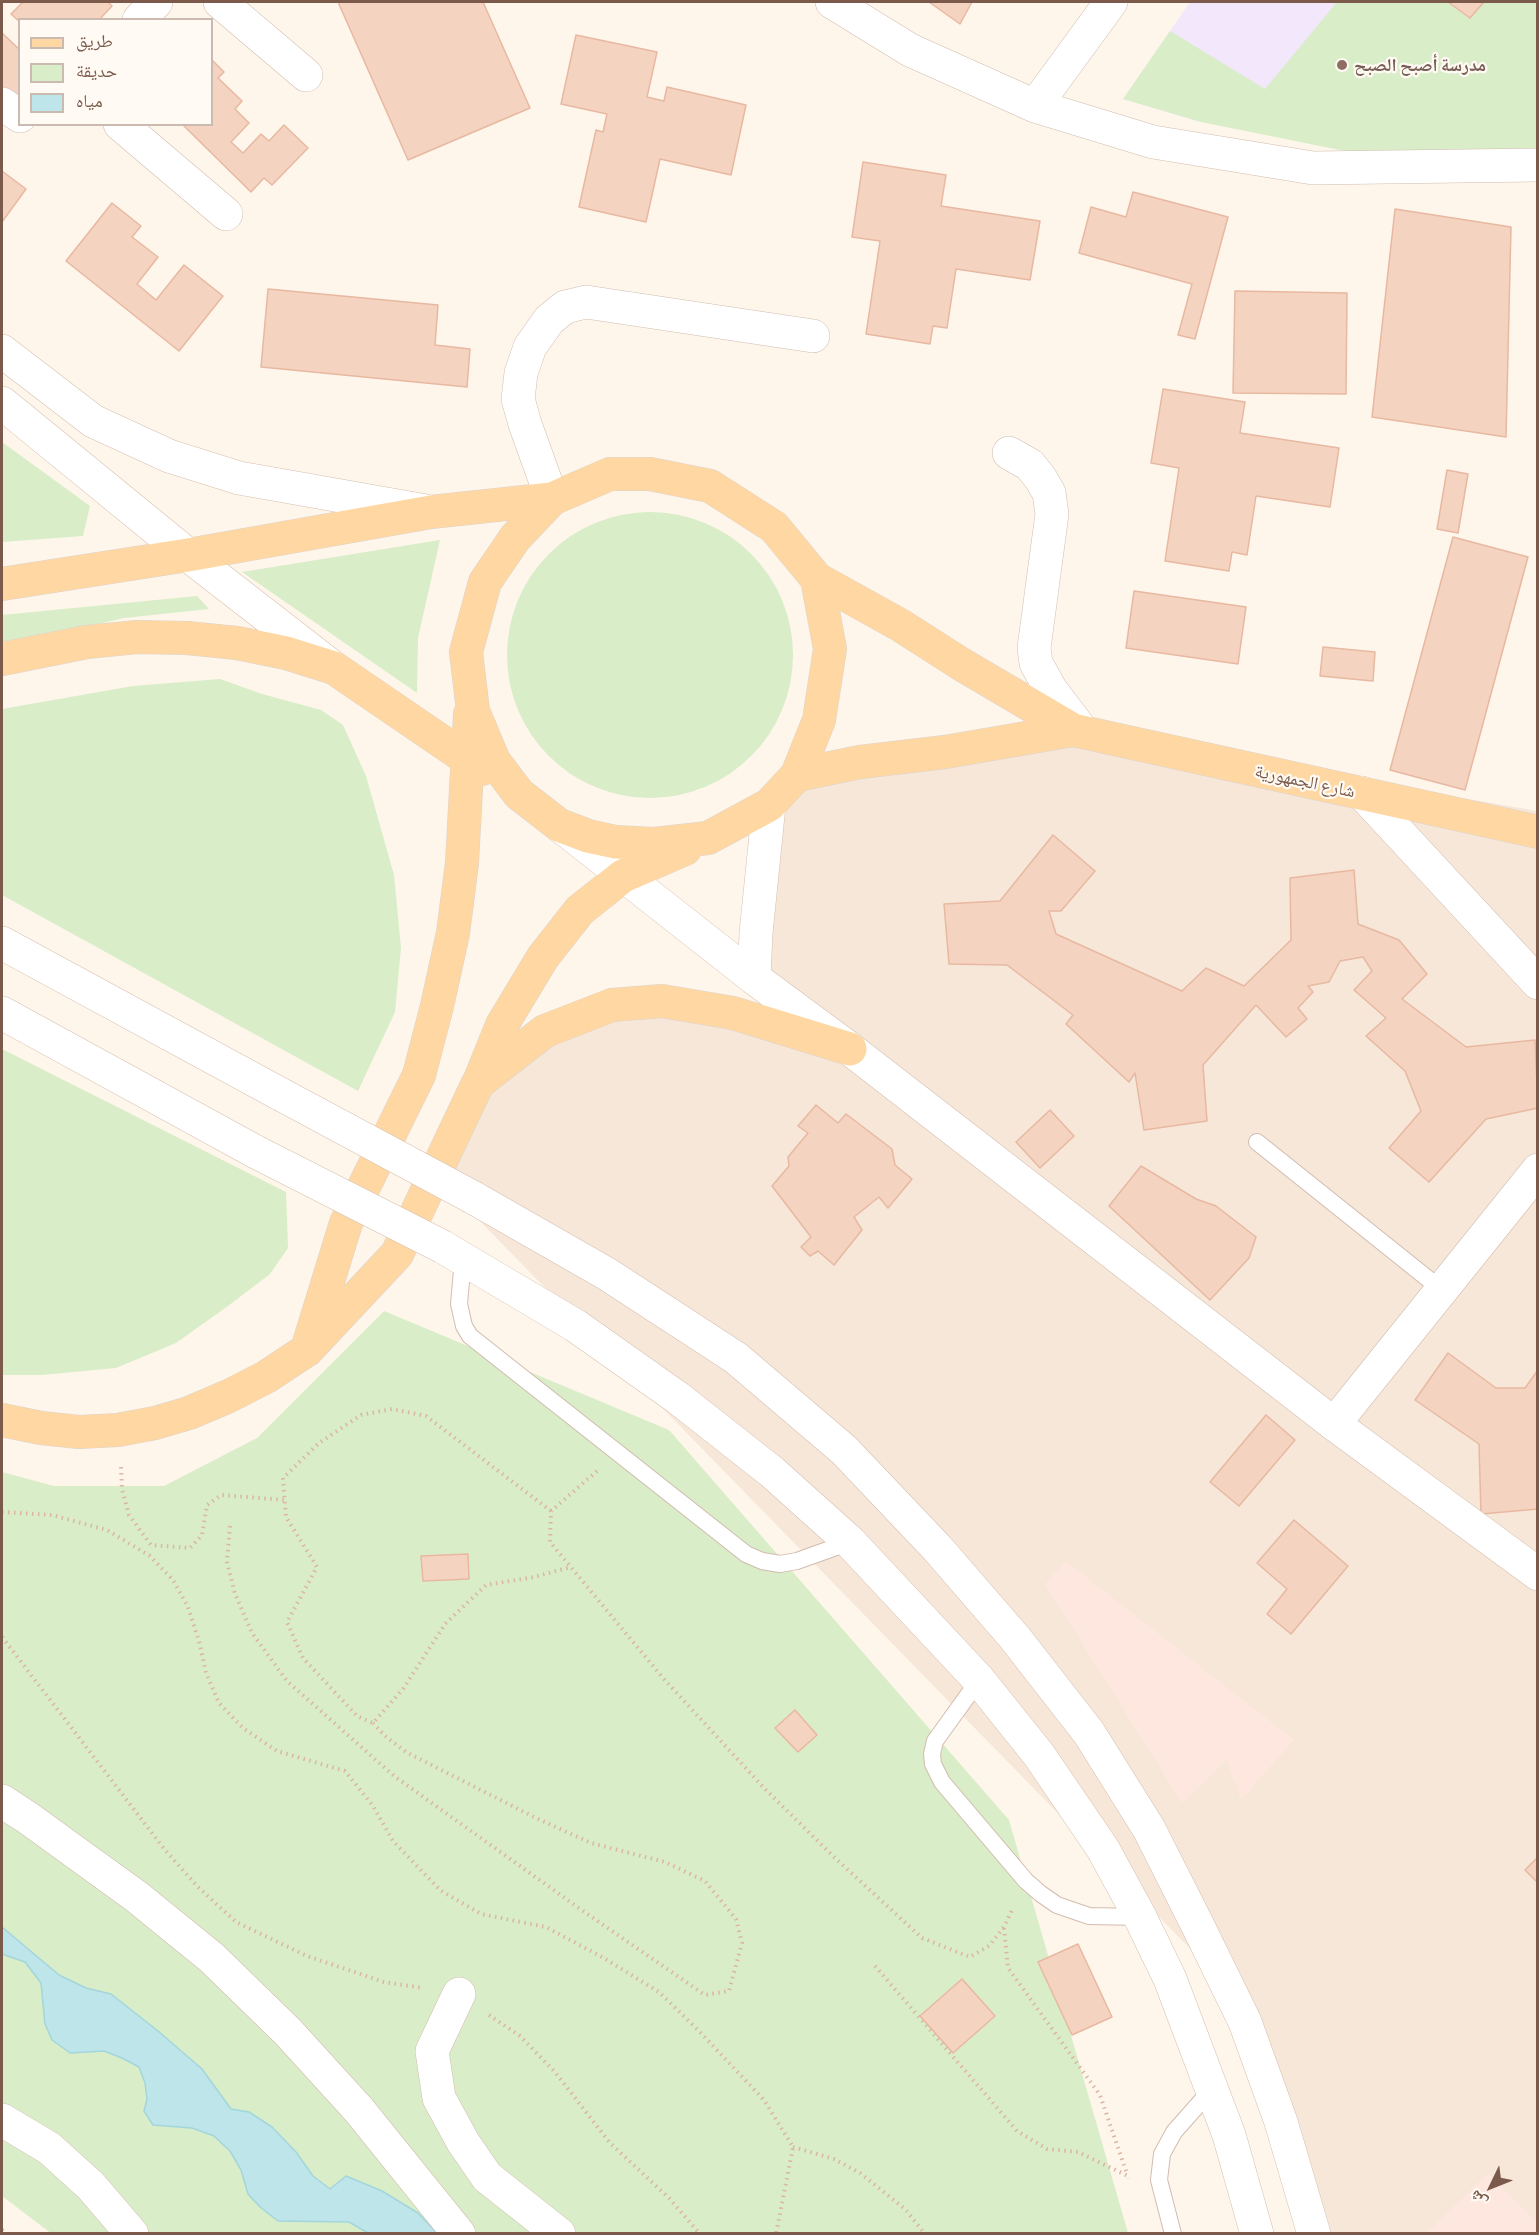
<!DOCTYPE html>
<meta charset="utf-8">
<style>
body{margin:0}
#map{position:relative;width:1539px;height:2235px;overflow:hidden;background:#fef6eb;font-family:Commissioner,"Noto Naskh Arabic",sans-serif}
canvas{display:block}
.frame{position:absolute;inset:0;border:3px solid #7b5a4c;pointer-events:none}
.legend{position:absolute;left:18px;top:18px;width:195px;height:108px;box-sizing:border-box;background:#fffaf3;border:2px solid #cabab0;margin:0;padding:8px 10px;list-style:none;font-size:18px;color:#7b5a4c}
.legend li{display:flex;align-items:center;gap:12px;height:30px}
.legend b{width:30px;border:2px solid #cabab0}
.north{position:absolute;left:1461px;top:2157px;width:60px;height:60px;-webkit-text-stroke:4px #fffaf3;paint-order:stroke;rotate:227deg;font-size:16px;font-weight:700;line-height:24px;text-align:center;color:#7b5a4c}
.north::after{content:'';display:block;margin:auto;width:21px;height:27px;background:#7b5a4c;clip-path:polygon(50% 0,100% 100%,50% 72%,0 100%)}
</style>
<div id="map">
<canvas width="1539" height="2235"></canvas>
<div class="frame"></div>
<ul class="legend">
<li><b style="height:8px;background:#fed7a2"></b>طريق</li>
<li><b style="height:16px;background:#d9edc8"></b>حديقة</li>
<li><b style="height:16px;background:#bee5e9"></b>مياه</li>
</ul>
<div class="north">ش</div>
</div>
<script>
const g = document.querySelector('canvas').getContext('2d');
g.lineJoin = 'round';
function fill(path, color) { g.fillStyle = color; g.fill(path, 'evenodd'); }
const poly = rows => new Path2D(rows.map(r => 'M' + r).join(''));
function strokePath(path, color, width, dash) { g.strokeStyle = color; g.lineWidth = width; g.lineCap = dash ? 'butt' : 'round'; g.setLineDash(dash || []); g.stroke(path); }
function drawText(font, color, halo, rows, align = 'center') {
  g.font = font + ' Commissioner,"Noto Naskh Arabic",sans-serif'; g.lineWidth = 4.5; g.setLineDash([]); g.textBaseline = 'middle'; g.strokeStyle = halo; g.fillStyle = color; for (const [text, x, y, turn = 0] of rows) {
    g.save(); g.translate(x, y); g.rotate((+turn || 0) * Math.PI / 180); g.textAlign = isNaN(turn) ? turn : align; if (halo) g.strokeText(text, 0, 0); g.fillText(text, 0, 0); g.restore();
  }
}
fill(poly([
 [1074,730,1537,811,1537,2233,1320,2233,1247,2007,435,1175,479,1085,613,1007,848,1051,758,975,774,806,799,778]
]), '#f6e7d9');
fill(poly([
 [1066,1561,1294,1740,1241,1800,1227,1760,1182,1803,1045,1584],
 [1488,2173,1537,2223,1537,2233,1427,2233]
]), '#fee7df');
fill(poly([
 [1190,2,1537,2,1201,122,1123,99]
]), '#f3e7fb');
fill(poly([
 [1337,2,1448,2,1470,18,1484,2,1537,2,1537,150,1429,168,1201,122,1123,99,1170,31,1265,89],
 [2,442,90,506,83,536,2,542],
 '507 655a143 143 0 1 1 286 0a143 143 0 1 1-286 0Z',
 [440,540,418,638,417,693,242,572],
 [197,596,209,609,124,618,2,647,2,615],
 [220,679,262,694,321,710,343,725,366,776,394,875,401,948,395,1012,358,1091,2,895,2,709,133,686],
 [2,1049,286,1192,288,1248,270,1274,228,1306,176,1343,116,1368,42,1375,2,1375],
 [384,1311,669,1430,1009,1820,1128,2233,52,2234,2,2196,2,1472,54,1486,164,1486,257,1438]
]), '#d9edc8');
const water = poly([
 [2,1927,59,1975,86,1988,111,1994,158,2031,202,2069,231,2109,249,2112,272,2127,296,2152,313,2176,330,2189,346,2176,382,2191,418,2213,437,2233,368,2233,349,2222,278,2221,260,2207,248,2194,241,2170,230,2151,214,2136,192,2128,153,2125,144,2111,147,2099,145,2083,139,2067,122,2058,104,2051,70,2053,52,2040,45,2024,41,1983,25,1962,2,1954,2,1927]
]);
fill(water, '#bee5e9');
strokePath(water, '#a3d6dc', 1.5);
const building = poly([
 [23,2,108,2,112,6,99,20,20,20,20,22,11,14,23,2],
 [338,2,483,2,530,108,408,160,338,2],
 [929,2,972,2,960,24,929,2],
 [1448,2,1484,2,1470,18,1448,2],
 [2,33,20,50,20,104,2,87,2,33],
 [576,35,657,52,647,97,664,101,667,87,746,105,731,175,660,159,646,222,579,207,596,130,603,132,607,114,561,104,576,35],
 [212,60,224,72,218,78,242,101,235,109,249,123,231,142,243,153,261,134,269,141,284,125,308,148,272,185,264,178,251,192,182,124,212,124,212,60],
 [863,162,946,175,941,206,1040,221,1030,280,956,269,947,328,933,326,930,344,866,334,880,241,852,237,863,162],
 [2,171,26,189,2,222,2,171],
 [1133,192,1228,217,1195,339,1178,335,1192,284,1079,253,1091,207,1126,217,1133,192],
 [112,203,141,226,132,237,158,257,137,284,156,300,184,265,223,296,179,351,66,261,112,203],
 [1395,209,1511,227,1506,437,1372,417,1395,209],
 [268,289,438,305,435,345,470,349,467,387,261,367,268,289],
 [1235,291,1347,293,1346,394,1233,393,1235,291],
 [1163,389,1245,402,1240,433,1339,448,1330,507,1256,496,1247,555,1232,552,1229,571,1165,561,1179,468,1151,463,1163,389],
 [1447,470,1468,474,1458,533,1437,529,1447,470],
 [1453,537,1528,557,1465,790,1390,770,1453,537],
 [1134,591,1246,607,1238,664,1126,648,1134,591],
 [1323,647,1375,652,1373,681,1320,676,1323,647],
 [1053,835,1095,871,1061,911,1049,911,1056,934,1182,991,1206,968,1244,986,1291,940,1290,878,1354,870,1358,924,1399,940,1427,974,1402,999,1466,1047,1535,1040,1538,1108,1486,1119,1429,1182,1389,1148,1421,1111,1405,1071,1366,1036,1386,1018,1354,990,1372,971,1363,957,1340,961,1329,982,1308,986,1313,992,1298,1008,1307,1019,1286,1037,1256,1005,1203,1065,1207,1121,1144,1130,1135,1073,1129,1082,1066,1024,1073,1015,1007,965,949,964,944,904,1000,901,1053,835],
 [816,1105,838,1123,846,1114,892,1149,895,1165,912,1179,888,1208,879,1197,854,1217,862,1230,834,1265,818,1251,810,1256,801,1247,811,1237,772,1186,789,1166,788,1157,808,1133,798,1126,816,1105],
 [1050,1110,1074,1136,1040,1168,1016,1142,1050,1110],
 [1141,1166,1196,1199,1216,1206,1256,1237,1249,1258,1210,1300,1109,1206,1141,1166],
 [1448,1353,1496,1388,1525,1388,1538,1370,1538,1509,1481,1514,1479,1444,1415,1400,1448,1353],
 [1266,1415,1295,1440,1239,1506,1210,1482,1266,1415],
 [1294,1520,1348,1566,1291,1634,1267,1614,1287,1589,1257,1563,1294,1520],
 [468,1554,469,1579,423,1581,421,1556,468,1554],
 [795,1710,817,1735,798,1752,775,1728,795,1710],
 [1538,1857,1538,1883,1525,1870,1538,1857],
 [1078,1944,1112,2017,1072,2035,1038,1962,1078,1944],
 [962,1979,995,2016,953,2053,920,2016,962,1979]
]);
fill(building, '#f5d3c1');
strokePath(building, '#e8b8a1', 1.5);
const lane = poly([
 [1257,1142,1442,1290],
 [463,1259,459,1304,464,1326,470,1336,746,1554,762,1561,780,1564,797,1561,850,1542],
 [979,1680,935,1741,932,1754,933,1764,942,1782,1026,1881,1041,1894,1057,1905,1089,1916,1140,1917],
 [1173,2234,1159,2180,1162,2154,1174,2132,1212,2089]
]);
const street = poly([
 [220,2,306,75],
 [832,2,910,50,1035,106,1153,142,1313,168,1538,165],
 [139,20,156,2],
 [2,104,20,116],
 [1035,106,1111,2],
 [120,124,226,214],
 [1009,453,1030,465,1041,479,1049,493,1052,514,1034,648,1036,663,1051,690,1082,731],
 [552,499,525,424,518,399,521,373,530,347,549,320,565,307,586,302,813,336],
 [1362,793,1538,983],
 [1334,1424,1538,1170],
 [2,1801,28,1818,137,1897,212,1958,288,2032,359,2110,459,2234],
 [459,1994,432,2051,439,2098,463,2142,487,2177,559,2234],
 [2,2120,49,2148,91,2186,132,2234]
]);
const secondary = poly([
 [2,351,93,421,169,456,239,478,426,511],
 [2,403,188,555,331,666],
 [562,827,754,978,850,1049,1334,1424,1538,1574],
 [2,943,282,1095],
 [754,978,756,933,769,805],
 [2,1013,256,1152],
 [474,1198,607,1274,736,1358,844,1450,938,1549,1015,1638,1089,1733,1149,1829,1197,1924,1245,2022,1281,2122,1314,2234],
 [443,1247,576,1326,678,1398,772,1472,850,1542,979,1680,1039,1755,1103,1849,1140,1917,1170,1979,1229,2135,1257,2234]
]);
const primary = poly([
 [817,579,900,625,961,664,1073,730,1538,832],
 [2,584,188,555,431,512,552,499,610,474,650,474,710,486,774,527,817,579,830,649,819,720,797,775,769,805,708,838,654,844,616,842,588,836,559,825,519,794,494,761,473,711,466,652,485,582,515,538,552,499],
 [2,659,87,642,137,637,187,638,237,643,286,653,334,668,482,769],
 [797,775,860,762,945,752,1073,730],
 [479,1082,502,1025,543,957,580,910,623,876,685,849],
 [309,1343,346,1223,419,1075,437,1006,453,933,462,863,470,714],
 [2,1420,41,1428,79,1432,118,1430,155,1423,189,1413,229,1396,266,1377,307,1350,397,1254,478,1083,545,1031,612,1005,662,1001,733,1013,850,1049]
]);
strokePath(lane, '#d2bcaf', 18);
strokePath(street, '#d2bcaf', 34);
strokePath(secondary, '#d7bfaf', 34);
strokePath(primary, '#ddd4d0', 34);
strokePath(poly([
 [121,1467,122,1489,129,1515,151,1545,190,1548,202,1535,207,1505,221,1495,285,1500],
 [597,1471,551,1511,550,1542,663,1678,764,1788,835,1858,922,1938,970,1957,989,1946,1004,1927,1013,1908],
 [551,1511,426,1416,392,1409,361,1415,319,1443,283,1478,286,1517,317,1567,287,1622,303,1658,357,1716,373,1723,403,1689,445,1624,486,1585,534,1577,571,1567],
 [2,1512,52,1515,107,1530,150,1556,173,1580,188,1607,199,1641,206,1673,219,1703,243,1728,277,1751,345,1771,373,1806,393,1841,440,1890,481,1914,546,1927,602,1957,659,1992,699,2031,764,2100,793,2147,776,2234],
 [230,1526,227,1562,235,1594,252,1633,287,1681,394,1776,583,1911,705,1995,729,1991,742,1943,736,1919,705,1881,665,1862,591,1843,536,1818,406,1752,385,1736,373,1723],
 [2,1637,165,1850,198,1887,236,1922,307,1956,384,1982,423,1988],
 [1004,1928,1008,1968,1100,2095,1127,2174],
 [875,1966,1017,2131,1047,2149,1078,2152,1128,2176,1128,2179],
 [489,2015,520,2036,555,2072,610,2143,669,2198,700,2234],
 [793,2147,834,2159,860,2173,905,2209,925,2234],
 [2,2230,6,2234]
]), '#dbb6a3', 4, [1.5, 4.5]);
strokePath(lane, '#fff', 16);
strokePath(street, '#fff', 33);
strokePath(secondary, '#fff', 33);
strokePath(primary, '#fed7a2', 33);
const secondaryBridge = poly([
 [282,1095,474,1198],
 [256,1152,443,1247]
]);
strokePath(secondaryBridge, '#d7bfaf', 34, []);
strokePath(secondaryBridge, '#fff', 33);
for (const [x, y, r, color] of [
 [1342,65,6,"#8d6e63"]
]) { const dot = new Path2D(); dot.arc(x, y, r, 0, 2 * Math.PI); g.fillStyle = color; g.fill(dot); strokePath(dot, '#fffaf3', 2); }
drawText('bold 18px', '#785e54', '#fffaf3', [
 ["مدرسة أصبح الصبح",1354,65]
], 'left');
drawText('18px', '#7b5a4c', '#fffaf3', [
 ["شارع الجمهورية",1305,781,12]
]);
</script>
